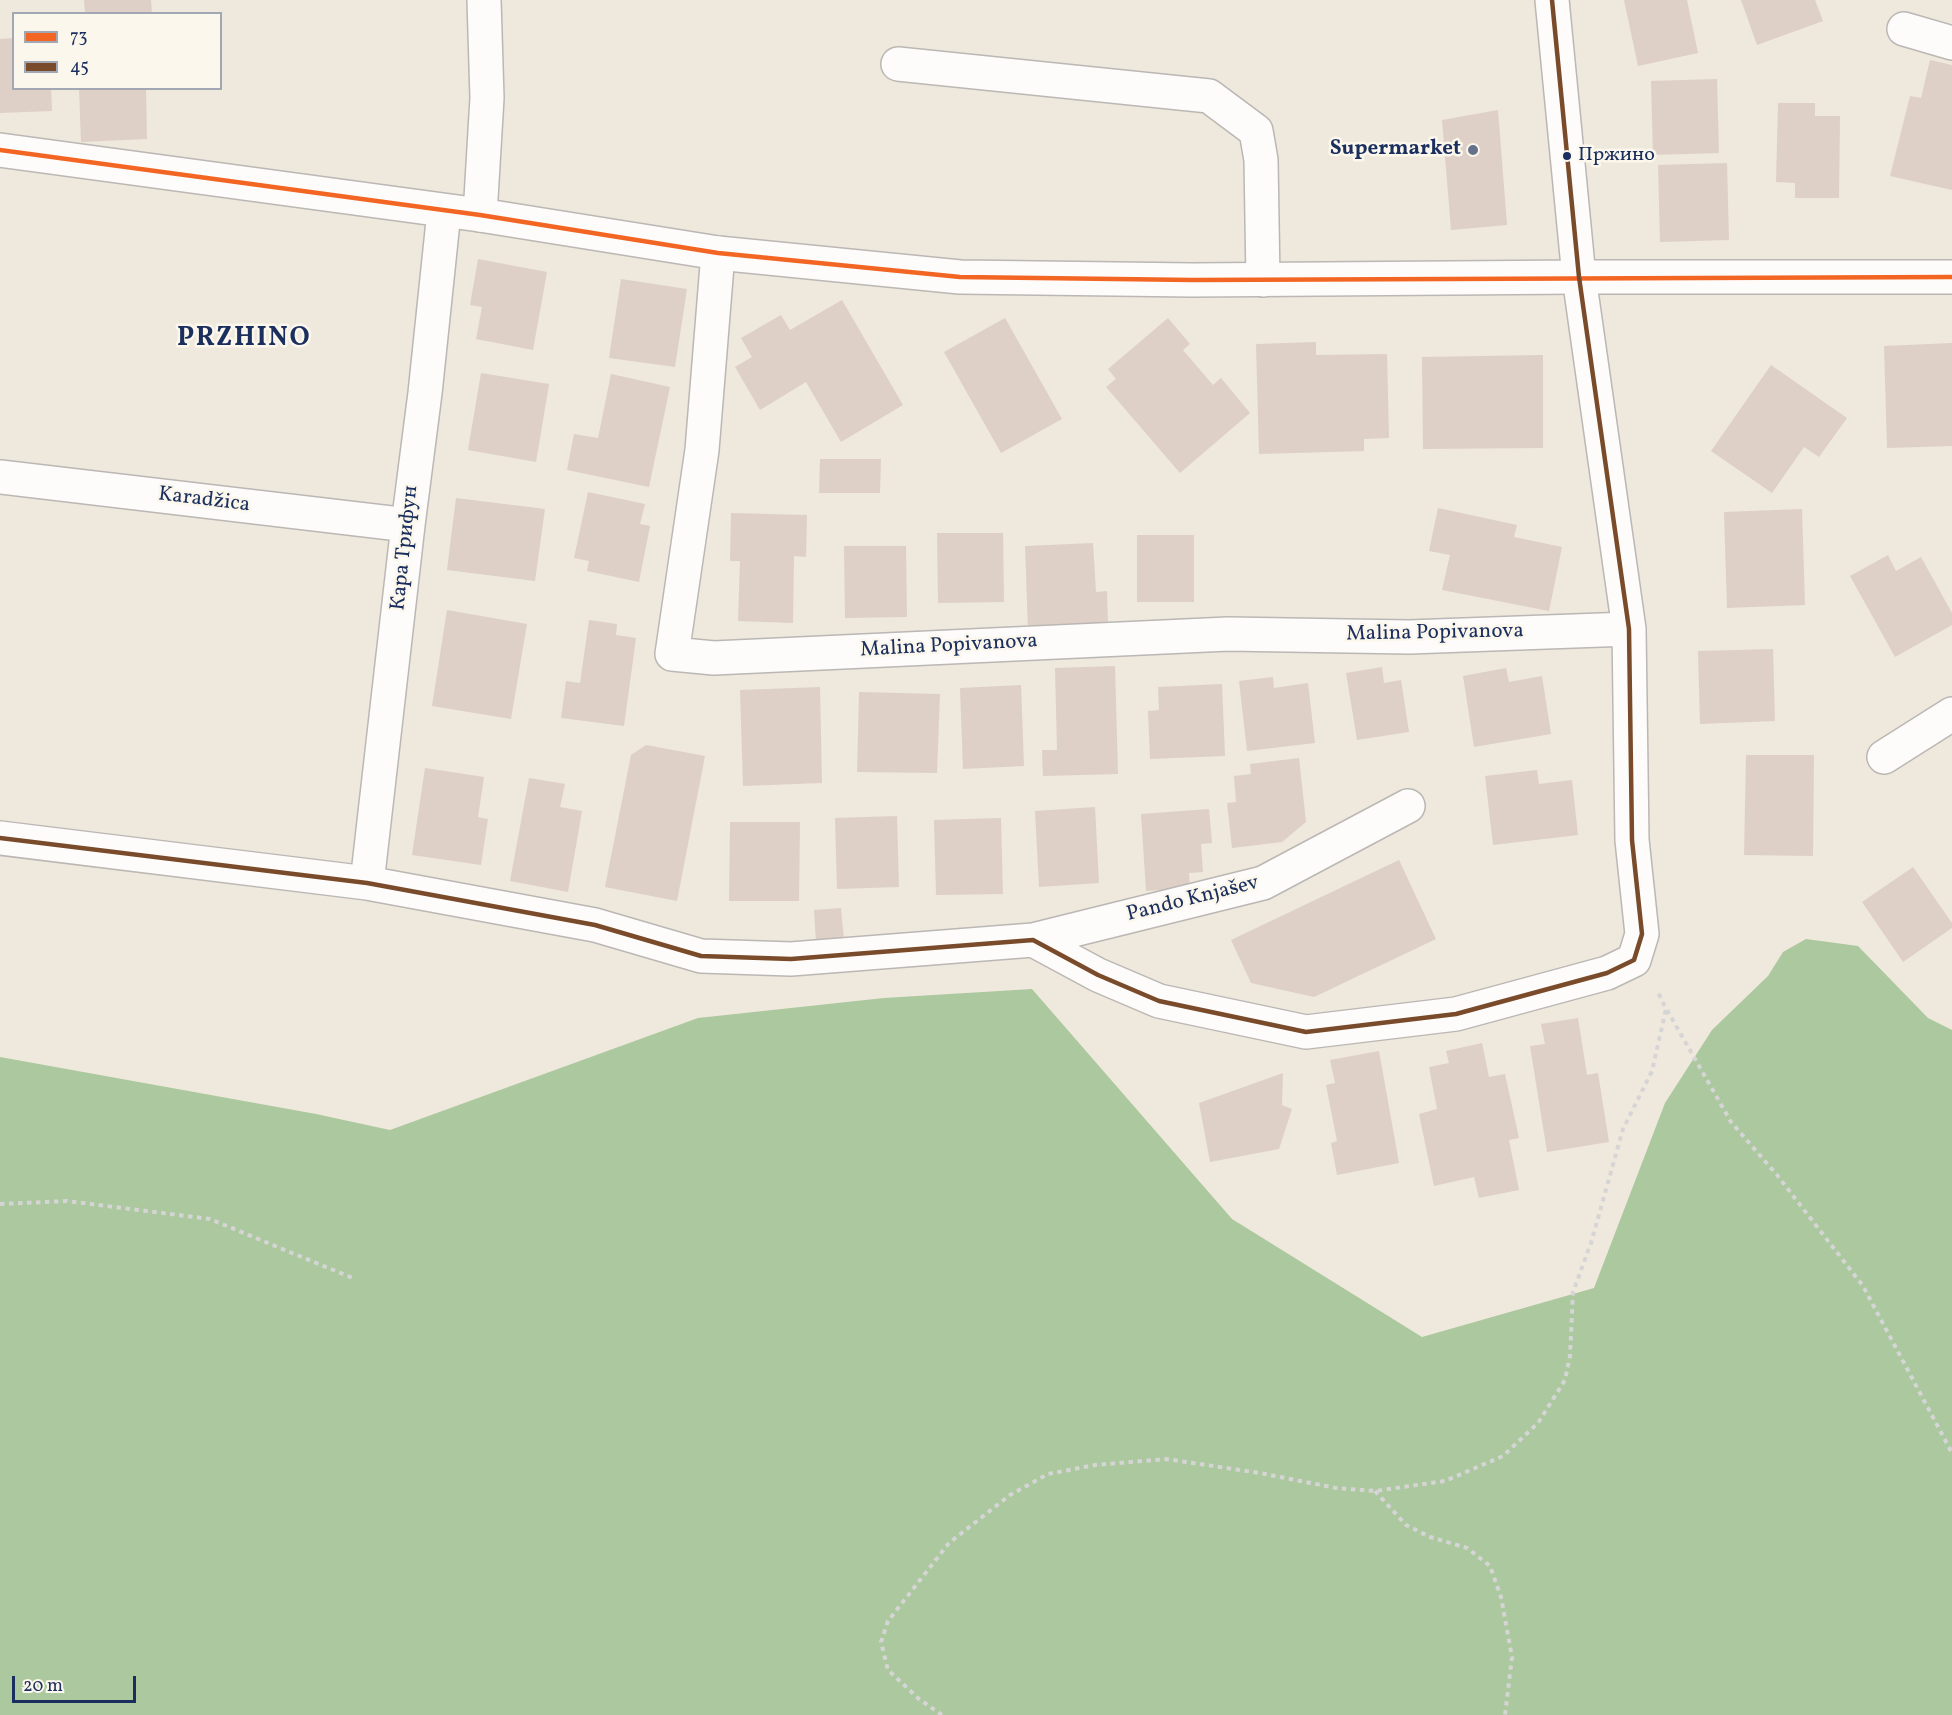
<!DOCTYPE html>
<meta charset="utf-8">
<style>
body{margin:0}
#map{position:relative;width:1952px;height:1715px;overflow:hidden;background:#efe8dc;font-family:Vollkorn,serif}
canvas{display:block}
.legend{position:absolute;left:12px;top:12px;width:210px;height:78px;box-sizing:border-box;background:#fbf7ec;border:2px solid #a1a7b3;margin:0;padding:8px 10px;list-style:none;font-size:18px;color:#1b2f5e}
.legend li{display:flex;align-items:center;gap:12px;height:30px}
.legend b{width:30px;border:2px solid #a1a7b3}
.scale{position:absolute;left:12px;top:1676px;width:124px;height:27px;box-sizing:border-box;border:3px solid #1b2f5e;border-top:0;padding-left:8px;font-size:18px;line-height:21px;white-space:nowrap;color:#1b2f5e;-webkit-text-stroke:4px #fbf7ec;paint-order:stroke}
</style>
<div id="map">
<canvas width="1952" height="1715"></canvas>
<ul class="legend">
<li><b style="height:8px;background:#f26522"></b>73</li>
<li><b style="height:8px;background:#7a4b2a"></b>45</li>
</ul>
<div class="scale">20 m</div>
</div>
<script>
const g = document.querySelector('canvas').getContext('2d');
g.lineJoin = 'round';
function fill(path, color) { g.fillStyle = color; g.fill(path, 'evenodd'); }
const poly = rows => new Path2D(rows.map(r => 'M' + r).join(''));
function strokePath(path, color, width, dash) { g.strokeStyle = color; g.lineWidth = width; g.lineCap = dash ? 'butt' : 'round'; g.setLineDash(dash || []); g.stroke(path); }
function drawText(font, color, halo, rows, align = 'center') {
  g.font = font + ' Vollkorn,serif'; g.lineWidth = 5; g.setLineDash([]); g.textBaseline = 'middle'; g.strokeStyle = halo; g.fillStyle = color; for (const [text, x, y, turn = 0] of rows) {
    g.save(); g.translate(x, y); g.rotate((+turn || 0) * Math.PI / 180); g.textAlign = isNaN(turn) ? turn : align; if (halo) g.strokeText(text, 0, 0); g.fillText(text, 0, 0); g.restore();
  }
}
fill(poly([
 [1806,939,1858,946,1928,1018,1952,1030,1952,1715,0,1715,0,1057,316,1114,390,1130,698,1018,884,998,1032,989,1232,1219,1422,1337,1594,1288,1665,1103,1712,1030,1768,976,1783,952]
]), '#abc89e');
fill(poly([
 [84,0,151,0,152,14,85,14],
 [1624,0,1687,0,1698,53,1638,66],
 [1741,0,1815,0,1823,21,1757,45],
 [14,38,14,88,51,88,52,111,0,113,0,39],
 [1930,60,1952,65,1952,190,1890,176,1910,96,1921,98],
 [1717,79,1719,153,1653,155,1651,81],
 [79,88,146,88,147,139,81,142],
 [1778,103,1815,103,1815,116,1840,116,1839,198,1795,198,1795,183,1776,182],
 [1498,110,1507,225,1451,230,1442,120],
 [1727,163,1729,240,1660,242,1658,165],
 [478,259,547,272,533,350,476,339,482,307,470,305],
 [621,279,687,289,675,367,609,358],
 [842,300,903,405,841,442,806,382,760,410,735,367,752,357,741,338,781,315,790,330],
 [1005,318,1062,419,1001,453,944,352],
 [1168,318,1190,344,1183,350,1213,385,1221,378,1250,413,1180,473,1106,387,1116,379,1108,369],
 [1316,342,1316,355,1387,354,1389,438,1364,439,1364,451,1259,454,1256,344],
 [1952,343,1952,446,1887,448,1884,346],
 [1543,355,1543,448,1423,449,1422,357],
 [1771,365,1847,418,1819,457,1804,447,1772,493,1711,451],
 [481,373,549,384,536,462,468,450],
 [611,374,670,387,649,487,567,470,574,434,598,438],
 [820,459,881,459,880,493,819,493],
 [588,492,645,504,640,524,650,526,639,582,587,571,589,561,574,558],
 [456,498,545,509,535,581,447,570],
 [1438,508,1517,525,1514,537,1562,547,1549,611,1442,590,1450,555,1429,551],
 [1802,509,1805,605,1727,608,1724,512],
 [731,513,807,515,806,557,794,556,793,623,738,621,740,561,730,561],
 [937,533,1003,533,1004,602,938,603],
 [1137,535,1194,535,1194,602,1137,602],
 [1093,543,1096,592,1107,591,1108,627,1028,630,1025,546],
 [844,546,906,546,907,617,845,618],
 [1888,555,1896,571,1921,557,1952,613,1952,625,1895,657,1850,576],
 [447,610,527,624,511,719,432,706],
 [589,620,617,624,616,635,636,638,624,726,561,718,566,681,580,683],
 [1773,649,1775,721,1700,724,1698,651],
 [1115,666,1118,774,1043,776,1042,750,1057,750,1055,668],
 [1382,667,1384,683,1401,680,1409,732,1357,740,1346,673],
 [1506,668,1509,682,1542,676,1551,734,1474,747,1463,676],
 [1273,677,1274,688,1308,683,1315,743,1247,751,1239,681],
 [1222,684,1225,756,1150,759,1148,711,1159,710,1158,687],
 [1021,685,1024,766,963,769,960,688],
 [820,687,822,783,743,786,740,690],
 [859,692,940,694,937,773,857,772],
 [646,745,705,756,677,901,605,887,631,755],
 [1746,755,1814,755,1813,856,1744,855],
 [1299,758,1306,822,1282,842,1232,848,1227,803,1236,802,1234,776,1251,774,1250,764],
 [425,768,484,777,478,817,488,819,481,865,412,855],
 [1537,770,1539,784,1572,780,1578,835,1493,845,1485,776],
 [529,778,565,784,560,807,582,811,568,892,510,881],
 [1095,807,1099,883,1039,887,1035,811],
 [1209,809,1212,843,1201,844,1203,872,1189,873,1190,888,1146,891,1141,814],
 [897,816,899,887,837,889,835,818],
 [1001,818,1003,894,936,895,934,820],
 [730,822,800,822,799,901,729,901],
 [1399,860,1436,939,1314,997,1251,983,1231,940],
 [1913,867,1952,923,1952,928,1903,962,1862,902],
 [841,908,844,940,816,942,814,910],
 [1578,1018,1587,1075,1598,1073,1609,1142,1547,1152,1530,1046,1545,1044,1541,1024],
 [1482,1043,1489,1077,1505,1074,1519,1138,1509,1140,1519,1190,1479,1198,1474,1177,1434,1186,1419,1114,1437,1109,1429,1067,1449,1063,1446,1051],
 [1379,1051,1399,1163,1337,1175,1331,1143,1337,1141,1326,1085,1335,1083,1330,1060],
 [1283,1073,1282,1105,1292,1109,1279,1149,1210,1162,1199,1103]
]), '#ded0c7');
const street = poly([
 [1904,29,1952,43],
 [898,64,1209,96,1256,131,1261,160,1263,280],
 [480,215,487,98,484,0],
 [718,253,702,450,672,654,714,658,1228,634,1409,637,1629,629],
 [0,477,408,525],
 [1884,757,1952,714],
 [0,838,367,883,595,925,701,956,791,959,1033,940,1098,975,1159,1001,1306,1032,1456,1014,1607,973,1634,960,1642,934,1632,840,1629,629,1579,277,1952,277],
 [367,883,408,525,425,393,444,212],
 [1033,940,1263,883,1408,806]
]);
const secondary = poly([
 [0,150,480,215,718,253,960,277,1193,280,1579,277,1552,0]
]);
strokePath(street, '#bab7b4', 36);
strokePath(secondary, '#bab7b4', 36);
strokePath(poly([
 [1667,1010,1731,1122,1777,1175,1863,1286,1952,1453],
 [0,1204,67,1201,210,1219,355,1279],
 [1375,1491,1406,1525,1430,1537,1467,1548,1490,1566,1501,1597,1512,1657,1505,1715],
 [942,1715,919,1699,888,1670,881,1642,888,1621,949,1543,1010,1495,1048,1474,1095,1465,1166,1459,1260,1473,1336,1488,1375,1491,1445,1481,1503,1456,1538,1423,1565,1380,1570,1356,1573,1292,1591,1243,1623,1129,1652,1071,1666,1009,1657,990]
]), '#d6d5d5', 4, [4.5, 4.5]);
strokePath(street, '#fdfcfa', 33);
strokePath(secondary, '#fdfcfa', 33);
strokePath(poly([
 [0,150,480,215,718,253,960,277,1193,280,1952,277]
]), '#f26522', 4.5);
strokePath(poly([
 [0,838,367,883,595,925,701,956,791,959,1033,940,1098,975,1159,1001,1306,1032,1456,1014,1607,973,1634,960,1642,934,1632,840,1629,629,1579,277,1552,0]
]), '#7a4b2a', 4.5);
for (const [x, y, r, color] of [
 [1473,150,6,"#65708a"],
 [1567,156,5,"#1b2f5e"]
]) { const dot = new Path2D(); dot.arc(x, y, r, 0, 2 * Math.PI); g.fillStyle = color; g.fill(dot); strokePath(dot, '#fbf7ec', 2); }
drawText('20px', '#1b2f5e', '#fbf7ec', [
 ["Пржино",1578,156]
], 'left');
drawText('bold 21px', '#1b2f5e', '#fbf7ec', [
 ["Supermarket",1461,150]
], 'right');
drawText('21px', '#1b2f5e', '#fbf7ec', [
 ["Karadžica",204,501,7],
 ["Кара Трифун",406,548,-84],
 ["Malina Popivanova",1435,634,-1],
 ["Malina Popivanova",949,647,-3],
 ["Pando Knjašev",1193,900,-14]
]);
g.letterSpacing = '1.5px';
drawText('bold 27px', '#1b2f5e', '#fbf7ec', [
 ["PRZHINO",244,340]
]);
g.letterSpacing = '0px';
</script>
